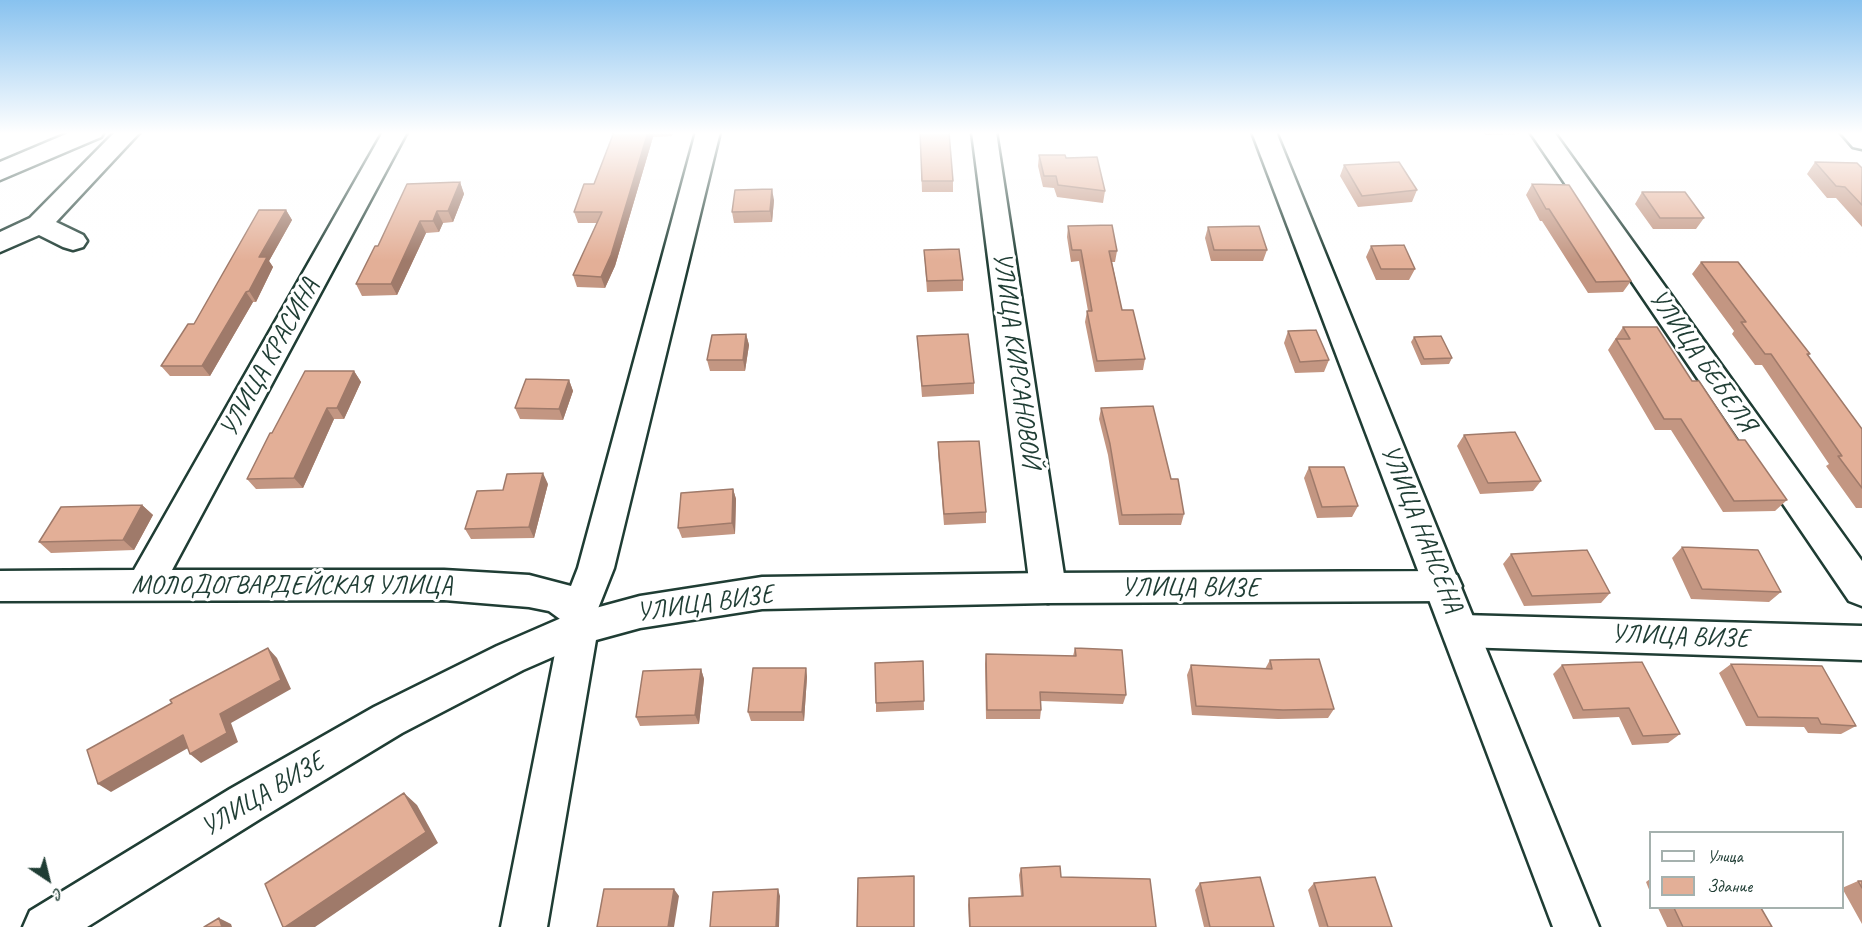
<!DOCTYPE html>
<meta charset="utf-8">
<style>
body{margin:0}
#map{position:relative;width:1862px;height:927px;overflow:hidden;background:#fff;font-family:Caveat,sans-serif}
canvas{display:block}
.legend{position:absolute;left:1649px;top:831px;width:195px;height:78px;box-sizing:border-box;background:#fff;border:2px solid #a5b1ae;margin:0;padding:8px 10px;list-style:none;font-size:18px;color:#1f3d34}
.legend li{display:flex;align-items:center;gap:12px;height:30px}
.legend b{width:30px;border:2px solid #a5b1ae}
.north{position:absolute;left:18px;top:849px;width:60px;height:60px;-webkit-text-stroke:4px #fff;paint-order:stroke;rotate:145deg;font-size:16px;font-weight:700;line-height:24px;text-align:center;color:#1f3d34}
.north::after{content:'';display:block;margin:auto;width:21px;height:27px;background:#1f3d34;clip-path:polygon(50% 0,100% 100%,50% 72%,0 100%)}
</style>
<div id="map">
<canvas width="1862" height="927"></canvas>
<ul class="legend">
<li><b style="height:8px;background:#fff"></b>Улица</li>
<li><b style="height:16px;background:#e3af97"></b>Здание</li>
</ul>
<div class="north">С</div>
</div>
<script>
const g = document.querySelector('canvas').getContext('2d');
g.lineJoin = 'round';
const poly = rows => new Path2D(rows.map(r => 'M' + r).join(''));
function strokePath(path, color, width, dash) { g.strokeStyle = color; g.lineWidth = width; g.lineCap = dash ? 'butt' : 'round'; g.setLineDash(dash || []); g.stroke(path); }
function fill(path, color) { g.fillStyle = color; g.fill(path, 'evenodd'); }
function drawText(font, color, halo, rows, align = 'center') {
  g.font = font + ' Caveat,sans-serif'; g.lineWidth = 6; g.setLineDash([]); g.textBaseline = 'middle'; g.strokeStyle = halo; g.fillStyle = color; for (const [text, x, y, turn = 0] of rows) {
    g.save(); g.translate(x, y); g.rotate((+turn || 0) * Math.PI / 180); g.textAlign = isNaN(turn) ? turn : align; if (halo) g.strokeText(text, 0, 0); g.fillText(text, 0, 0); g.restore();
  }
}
const minor = poly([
 [71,132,104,132,101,137,0,180,0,162,71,132],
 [115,132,140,132,56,222,83,235,87,241,83,247,73,250,63,247,39,235,0,252,0,232,30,218,115,132],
 [383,132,407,132,172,570,444,570,529,575,571,586,578,568,696,132,720,132,614,568,597,611,598,628,547,927,501,927,560,628,560,619,549,611,529,607,444,600,0,601,0,571,134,570,383,132],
 [972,132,996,132,1066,588,1061,599,1048,603,1035,599,1030,588,972,132],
 [1530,132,1554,132,1862,561,1862,606,1849,601,1530,132],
 [1840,132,1862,132,1862,149,1853,147,1840,132],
 [1462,615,1862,626,1862,660,1462,647,1449,643,1443,631,1449,619,1462,615]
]);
const tertiary = poly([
 [1444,571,1457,575,1462,586,1457,597,1444,601,1048,603,762,609,640,628,585,643,523,670,402,733,260,819,87,927,23,927,30,911,230,789,374,707,497,646,566,616,640,596,762,577,1048,573,1444,571]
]);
const secondary = poly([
 [1252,132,1276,132,1599,927,1553,927,1252,132]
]);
strokePath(minor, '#1f3d34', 5);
strokePath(tertiary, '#1f3d34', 5);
strokePath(secondary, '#1f3d34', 5);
fill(minor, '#fff');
fill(tertiary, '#fff');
fill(secondary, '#fff');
fill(poly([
 [614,132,674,132,672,136,653,137,615,266,605,288,577,287,573,275,597,223,578,223,574,212,594,184],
 [909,132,949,132,953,181,953,192,922,192,920,133,909,133],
 [1483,132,1520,132,1518,134,1486,135],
 [1039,155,1066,158,1105,191,1103,203,1057,197,1054,188,1043,187,1038,166],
 [1815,162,1862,168,1862,227,1836,198,1827,198,1807,174],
 [1344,165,1417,190,1412,202,1358,207,1340,176],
 [460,182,464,194,453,222,443,223,439,232,426,233,397,295,362,296,356,284,378,246],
 [1532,184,1631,281,1623,292,1588,293,1542,221,1540,221,1526,195],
 [1642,192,1704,218,1696,229,1653,229,1635,204],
 [774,200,772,222,734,223,732,212],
 [286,210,292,220,269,261,273,267,256,302,253,302,210,376,170,376,161,366],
 [1068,226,1117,251,1115,262,1112,262,1122,310,1145,359,1143,370,1095,372,1085,322,1087,311,1088,311,1079,261,1071,262,1067,237],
 [1208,227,1267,250,1263,261,1211,261,1205,238],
 [1371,246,1415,269,1409,280,1376,280,1366,257],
 [924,250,963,280,963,291,927,292],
 [1701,262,1810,354,1808,355,1862,429,1862,508,1856,508,1826,466,1829,464,1762,365,1755,365,1732,334,1734,331,1692,274],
 [1623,327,1692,381,1738,440,1787,500,1775,511,1723,512,1671,430,1655,430,1608,350],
 [1288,331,1329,360,1324,372,1295,373,1284,343],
 [746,334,749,345,745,371,710,371,707,360],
 [917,336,974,383,974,394,922,397],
 [1414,337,1452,358,1449,364,1421,365,1411,342],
 [354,371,361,382,344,419,334,419,303,488,256,489,247,479,272,433],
 [569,380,573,391,563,420,520,419,515,408],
 [1101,408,1184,514,1181,525,1119,525,1108,455,1099,419],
 [1464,435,1541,481,1533,491,1480,494,1457,446],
 [938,442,986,512,986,523,944,525,938,453],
 [1309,467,1358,506,1352,517,1317,518,1304,478],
 [548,484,534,538,471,539,465,529],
 [733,489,736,499,735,534,682,538,678,528],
 [142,505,153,515,134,550,51,553,39,542],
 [1682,547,1781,592,1769,602,1691,599,1672,558],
 [1511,554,1610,593,1601,603,1524,606,1503,564],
 [1075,648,1126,695,1123,704,1041,701,1041,710,1040,719,986,719,985,664,986,654,1073,656],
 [1270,660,1334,709,1328,718,1278,719,1192,715,1187,675,1191,665,1265,669],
 [923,661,924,710,876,712,876,703],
 [1731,664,1856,726,1841,734,1808,733,1804,727,1746,726,1719,673],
 [1562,665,1680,734,1668,743,1632,745,1619,717,1573,719,1553,674],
 [806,668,807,677,804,721,751,721,748,712],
 [701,669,704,679,699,724,640,726,636,717],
 [1021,868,1061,877,1156,927,969,927,968,905,969,898,1021,896,1019,875],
 [1650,879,1650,892,1646,882],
 [1858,881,1862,881,1862,924,1842,888],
 [1200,883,1274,927,1204,927,1195,890],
 [1314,883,1392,927,1319,927,1308,890],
 [1658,908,1761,908,1772,927,1667,927]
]), '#c39682');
fill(poly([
 [648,132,652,132,653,137,615,266,605,288,601,277],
 [460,182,464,194,453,222,448,211],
 [772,189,774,200,772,222,770,211],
 [286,210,292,220,269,261,273,267,256,302,249,291,259,257],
 [437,211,443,223,439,232,433,221],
 [420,221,426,233,397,295,391,284],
 [246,292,253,302,210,376,202,366],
 [746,334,749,345,745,371,743,360],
 [354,371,361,382,344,419,337,408],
 [569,380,573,391,563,420,559,409],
 [327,408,334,419,303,488,294,478],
 [543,473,548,484,534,538,529,527],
 [733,489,736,499,735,534,732,523],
 [142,505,153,515,134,550,123,540],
 [268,648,277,658,291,689,231,723,238,742,201,763,190,754],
 [806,668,807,677,804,721,802,712],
 [701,669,704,679,699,724,695,715],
 [183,735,195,744,111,792,98,784],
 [404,793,417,805,438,843,315,927,285,927],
 [674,889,679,896,674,927,668,927],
 [778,889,780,896,779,927,776,927],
 [219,918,231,924,232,927,222,927]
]), '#9f7a6a');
const building = poly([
 [614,132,648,132,611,255,601,277,573,275,602,212,574,212,584,184,594,184,614,132],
 [920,132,949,132,953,181,922,181,920,132],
 [1039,155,1065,155,1066,158,1097,157,1105,191,1058,185,1056,176,1044,176,1039,155],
 [1399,162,1417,190,1362,196,1344,165,1399,162],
 [1815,162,1857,163,1862,168,1862,205,1845,187,1836,186,1815,162],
 [460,182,448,211,437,211,433,221,420,221,391,284,356,284,375,246,378,246,407,184,460,182],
 [1532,184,1569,185,1631,281,1596,282,1549,209,1546,209,1532,184],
 [772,189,770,211,732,212,735,190,772,189],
 [1642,192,1685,192,1704,218,1660,218,1642,192],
 [259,210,286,210,259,257,267,257,249,291,246,292,202,366,161,366,188,324,194,324,259,210],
 [1112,225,1117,251,1109,251,1122,310,1133,310,1145,359,1097,361,1087,311,1092,311,1081,250,1072,250,1068,226,1112,225],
 [1259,226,1267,250,1214,250,1208,227,1259,226],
 [1404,245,1415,269,1381,269,1371,246,1404,245],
 [959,249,963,280,927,281,924,250,959,249],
 [1701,262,1738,262,1810,354,1807,354,1862,429,1862,488,1838,456,1842,456,1771,354,1765,354,1741,322,1746,322,1701,262],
 [1623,327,1657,327,1692,381,1699,381,1738,440,1745,440,1787,500,1734,501,1681,419,1664,419,1616,339,1630,339,1623,327],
 [1316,330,1329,360,1300,362,1288,331,1316,330],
 [746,334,743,360,707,360,712,335,746,334],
 [968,334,974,383,922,386,917,336,968,334],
 [1441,336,1452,358,1424,359,1414,337,1441,336],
 [305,371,354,371,337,408,327,408,294,478,247,479,270,433,272,433,305,371],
 [526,379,569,380,559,409,515,408,526,379],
 [1153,406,1171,479,1178,479,1184,514,1122,515,1110,444,1101,408,1153,406],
 [1515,432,1541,481,1488,483,1464,435,1515,432],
 [979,441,986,512,944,514,938,442,979,441],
 [1309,467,1344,467,1358,506,1322,507,1309,467],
 [543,473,529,527,465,529,477,491,503,490,507,474,543,473],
 [733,489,732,523,678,528,681,493,733,489],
 [142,505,123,540,39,542,61,507,142,505],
 [1682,547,1758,550,1781,592,1702,589,1682,547],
 [1587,550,1610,593,1532,596,1511,554,1587,550],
 [268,648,281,680,220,714,227,733,190,754,183,735,98,784,87,750,172,703,170,700,268,648],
 [1075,648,1122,650,1126,695,1040,692,1041,710,987,710,986,654,1076,656,1075,648],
 [1319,659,1334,709,1283,710,1196,706,1191,665,1272,669,1270,660,1319,659],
 [923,661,924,701,876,703,875,663,923,661],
 [1642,662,1680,734,1643,736,1629,708,1583,710,1562,665,1642,662],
 [1731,664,1822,666,1856,726,1821,724,1818,718,1758,717,1731,664],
 [753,668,806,668,802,712,748,712,753,668],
 [701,669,695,715,636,717,643,671,701,669],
 [404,793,426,832,285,927,283,927,265,884,404,793],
 [1060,866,1061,877,1150,879,1156,927,970,927,969,898,1023,896,1021,868,1060,866],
 [914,876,914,927,857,927,858,878,914,876],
 [1260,877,1274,927,1210,927,1200,883,1260,877],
 [1375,877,1392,927,1328,927,1314,883,1375,877],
 [1858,881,1862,881,1862,888,1858,881],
 [604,889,674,889,668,927,597,927,604,889],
 [778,889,776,927,710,927,713,892,778,889],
 [1674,908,1761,908,1772,927,1683,927,1674,908],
 [219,918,222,927,204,927,219,918]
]);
fill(building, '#e3af97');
strokePath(building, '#9f7a6a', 1.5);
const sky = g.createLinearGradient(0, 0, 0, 261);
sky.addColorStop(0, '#88c2ef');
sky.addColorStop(0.51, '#fff');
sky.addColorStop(1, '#ffffff00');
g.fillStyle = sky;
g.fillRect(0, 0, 1862, 261);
drawText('26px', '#1f3d34', '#fff', [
 ["УЛИЦА КРАСИНА",270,358,-61],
 ["УЛИЦА КИРСАНОВОЙ",1016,360,82],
 ["УЛИЦА БЕБЕЛЯ",1702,361,55],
 ["УЛИЦА НАНСЕНА",1421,529,68],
 ["МОЛОДОГВАРДЕЙСКАЯ УЛИЦА",292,586],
 ["УЛИЦА ВИЗЕ",1190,588],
 ["УЛИЦА ВИЗЕ",705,604,-8],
 ["УЛИЦА ВИЗЕ",1680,637,2],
 ["УЛИЦА ВИЗЕ",263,795,-31]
]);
</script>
